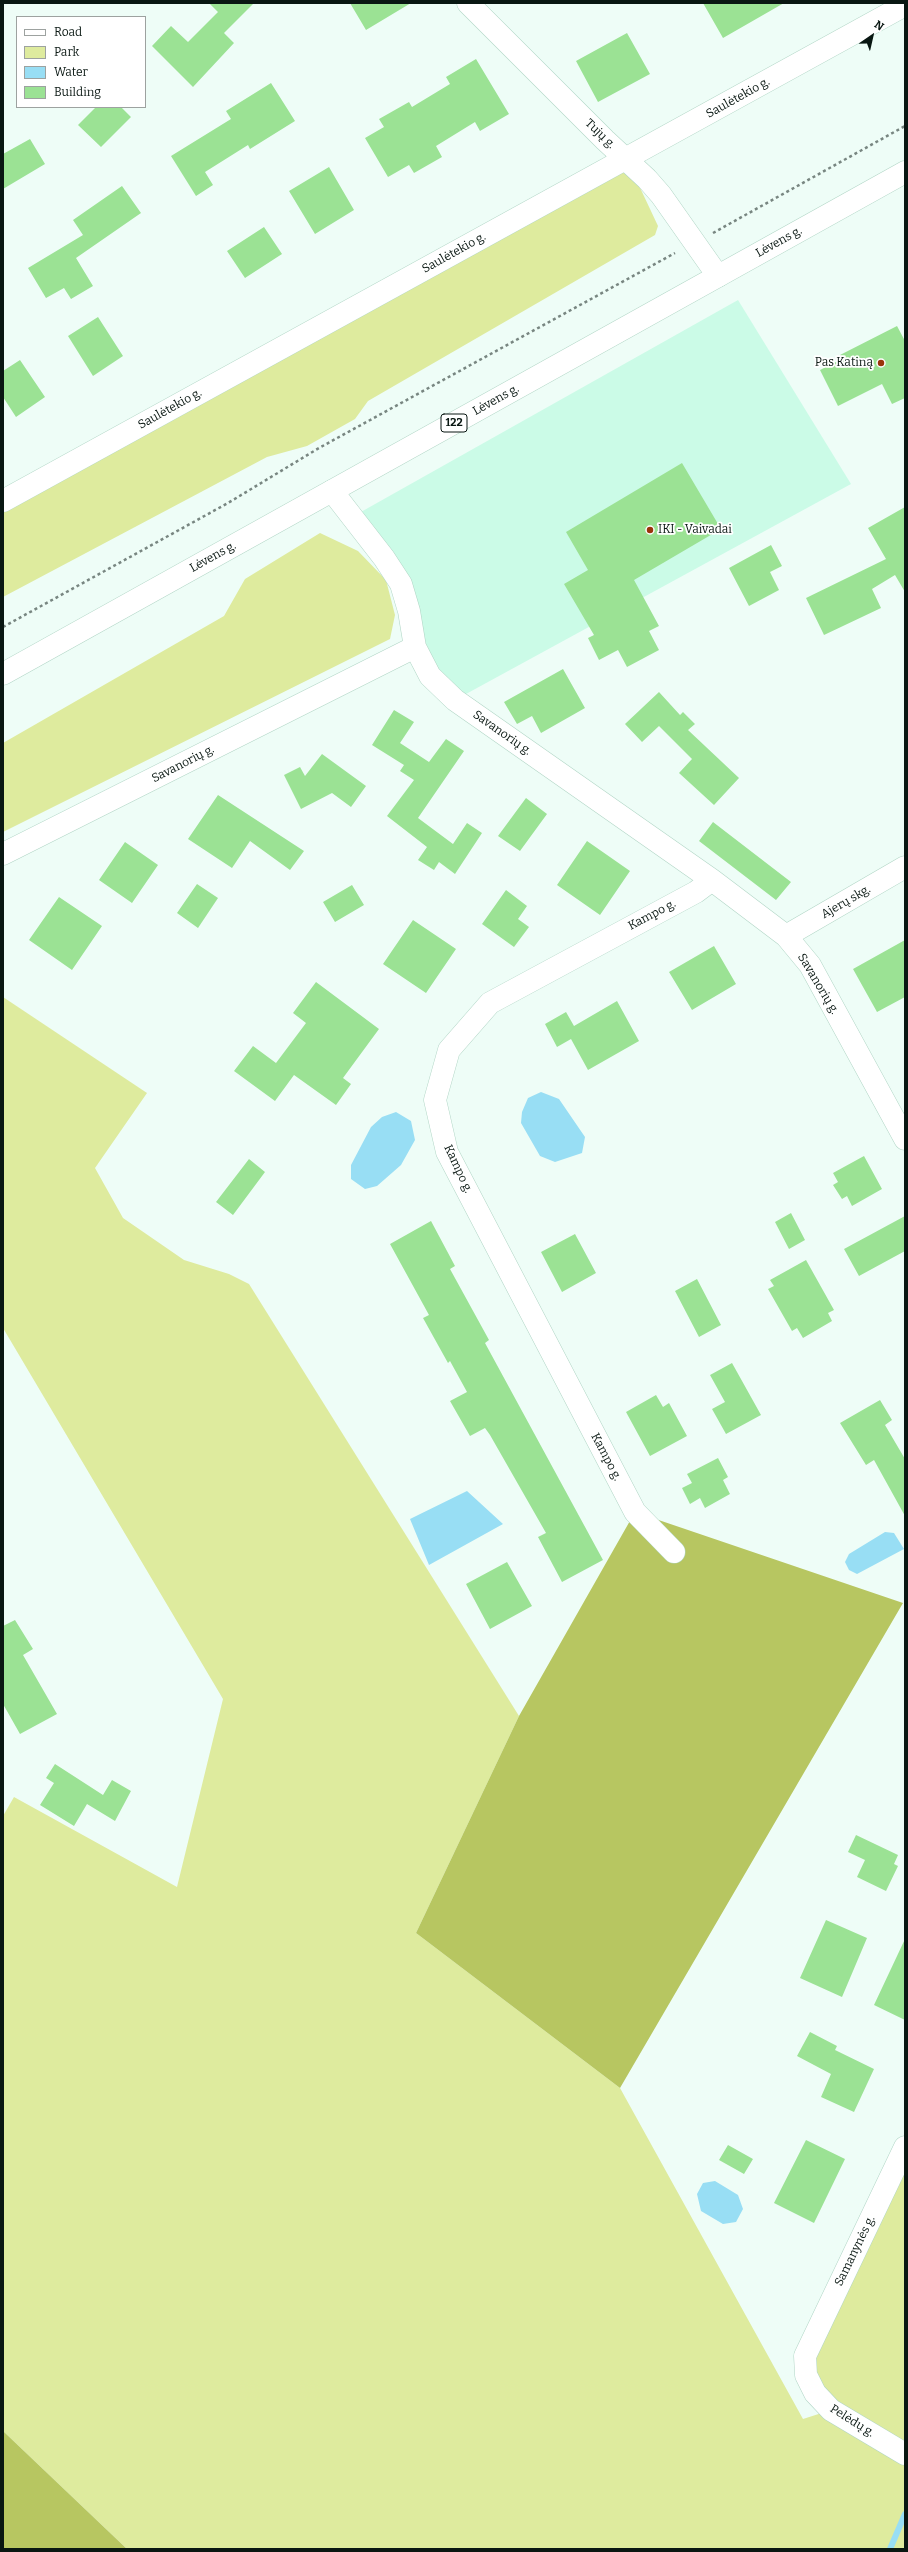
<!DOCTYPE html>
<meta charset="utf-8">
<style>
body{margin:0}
#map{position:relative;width:908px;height:2552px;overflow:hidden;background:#eefdf7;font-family:Bitter,serif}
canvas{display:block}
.frame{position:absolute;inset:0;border:4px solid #091712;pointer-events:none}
.legend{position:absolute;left:16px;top:16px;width:130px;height:92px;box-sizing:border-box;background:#fff;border:1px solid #9da2a0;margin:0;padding:5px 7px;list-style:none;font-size:12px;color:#091712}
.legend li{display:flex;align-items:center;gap:8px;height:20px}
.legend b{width:20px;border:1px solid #9da2a0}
.north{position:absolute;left:852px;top:16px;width:40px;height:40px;-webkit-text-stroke:3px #fff;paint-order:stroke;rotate:34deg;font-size:11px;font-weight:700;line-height:16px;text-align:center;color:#091712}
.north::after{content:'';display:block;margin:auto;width:14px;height:18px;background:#091712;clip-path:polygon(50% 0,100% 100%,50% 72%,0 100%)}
</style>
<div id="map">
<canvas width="908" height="2552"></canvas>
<div class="frame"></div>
<ul class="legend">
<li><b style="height:5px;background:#fff"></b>Road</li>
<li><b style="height:11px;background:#deeb9e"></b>Park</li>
<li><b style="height:11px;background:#98def4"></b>Water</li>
<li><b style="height:11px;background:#9be294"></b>Building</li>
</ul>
<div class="north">N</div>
</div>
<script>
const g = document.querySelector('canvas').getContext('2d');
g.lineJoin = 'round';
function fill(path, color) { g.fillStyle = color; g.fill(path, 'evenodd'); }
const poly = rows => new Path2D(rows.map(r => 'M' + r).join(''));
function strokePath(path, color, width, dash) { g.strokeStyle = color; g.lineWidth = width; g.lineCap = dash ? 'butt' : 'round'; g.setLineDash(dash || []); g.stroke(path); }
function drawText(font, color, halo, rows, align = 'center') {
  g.font = font + ' Bitter,serif'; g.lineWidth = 3.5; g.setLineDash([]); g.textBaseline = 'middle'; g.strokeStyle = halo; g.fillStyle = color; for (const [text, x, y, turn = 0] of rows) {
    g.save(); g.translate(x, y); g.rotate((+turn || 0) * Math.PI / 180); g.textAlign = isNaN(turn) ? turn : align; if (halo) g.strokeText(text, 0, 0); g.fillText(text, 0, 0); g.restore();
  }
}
fill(poly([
 [738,300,851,484,455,700,412,628,352,517]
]), '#cbfbe7');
fill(poly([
 [627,160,658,226,655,235,368,401,355,419,307,446,267,457,3,597,3,501],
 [320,533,358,551,386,580,395,615,390,639,3,832,3,743,224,616,245,579],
 [3,997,147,1093,95,1168,123,1218,184,1260,229,1274,249,1284,519,1716,416,1933,620,2088,803,2419,831,2410,806,2375,905,2147,905,2549,127,2549,3,2431,3,1816,14,1797,177,1887,223,1699,3,1328]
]), '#deeb9e');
fill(poly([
 [635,1512,903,1603,620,2088,416,1933,519,1716],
 [3,2431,127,2549,3,2549]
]), '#b7c661');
fill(poly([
 [541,1092,559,1099,585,1137,582,1153,555,1162,540,1156,521,1123,522,1112,528,1098],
 [396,1112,411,1121,415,1140,401,1165,377,1186,365,1189,351,1179,351,1165,371,1127,382,1117],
 [467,1491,503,1524,429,1565,410,1519],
 [885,1532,894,1533,904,1549,857,1574,849,1570,845,1562,849,1554],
 [715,2181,738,2195,743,2209,736,2222,723,2224,701,2211,697,2194,703,2183]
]), '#98def4');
strokePath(poly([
 [890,2549,905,2514]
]), '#98def4', 6);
fill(poly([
 [209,3,254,3,224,33,234,43,193,87,152,46,171,26,188,42,218,12],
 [350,3,411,3,366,30],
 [703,3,784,3,723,38],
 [627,33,650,74,598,102,576,61],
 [476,59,509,114,480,131,475,122,436,146,442,157,414,173,409,165,388,177,365,138,384,127,379,119,409,102,412,107,450,84,446,77],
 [271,83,295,121,250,149,248,145,205,172,213,185,196,196,171,156,231,119,226,111],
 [96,107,121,107,131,117,101,147,78,125],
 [30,139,45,164,3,189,3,154],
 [329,167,354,210,315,234,289,191],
 [122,186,141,213,76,258,93,286,71,299,64,288,46,298,28,268,83,235,73,220],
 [264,227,282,254,245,278,227,251],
 [98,317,123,356,93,376,68,336],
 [897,326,905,341,905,398,892,404,882,384,838,406,820,370,842,359,840,355],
 [20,360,45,397,16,417,3,397,3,371],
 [682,463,721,529,634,580,659,626,649,631,659,650,627,667,618,650,599,660,588,638,594,635,564,584,588,570,566,532],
 [905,507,905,592,895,575,872,589,881,608,824,635,806,598,886,559,868,528],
 [771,545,782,566,770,572,779,590,749,606,729,568],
 [563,669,585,708,541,733,532,716,517,724,504,702],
 [659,692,680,715,683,712,695,724,688,730,739,778,714,805,679,773,692,759,659,726,642,742,625,724],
 [394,710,414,722,400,743,429,762,446,739,464,751,418,818,453,844,467,823,482,833,455,874,439,862,434,870,418,860,427,847,387,816,414,780,400,771,404,765,372,745],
 [322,754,366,786,351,807,332,793,301,809,284,775,300,767,305,776],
 [218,795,304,851,290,870,250,841,232,868,188,839],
 [526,798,547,814,520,851,498,836],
 [713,822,791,882,776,900,699,841],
 [587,841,630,871,600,915,557,885],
 [125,842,158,865,132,903,99,880],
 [197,884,218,898,198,928,177,913],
 [352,885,364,905,335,922,323,902],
 [506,890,527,906,518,919,529,927,514,947,482,924],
 [59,897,102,926,72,970,29,940],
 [413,920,456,949,426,993,383,964],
 [905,940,905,997,877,1012,853,969],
 [714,946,736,984,692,1010,669,972],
 [316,982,379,1029,343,1078,351,1084,336,1105,294,1075,275,1101,234,1071,253,1046,276,1063,306,1023,293,1013],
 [617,1001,639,1041,588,1070,571,1039,557,1047,545,1024,566,1012,574,1026],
 [864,1156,882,1189,852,1206,847,1196,842,1199,833,1185,838,1182,833,1173],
 [249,1159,265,1172,233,1215,216,1202],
 [791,1213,805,1240,789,1249,775,1222],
 [905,1216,905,1251,859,1276,844,1249],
 [431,1221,455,1266,450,1269,489,1340,485,1343,603,1560,562,1582,538,1537,546,1533,490,1435,485,1428,470,1436,450,1401,467,1392,450,1361,448,1363,423,1318,429,1315,390,1244],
 [575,1234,596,1273,562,1292,541,1252],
 [806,1260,834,1310,828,1313,832,1321,803,1338,797,1328,792,1331,768,1289,774,1286,770,1280],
 [697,1279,721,1325,699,1337,675,1291],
 [732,1363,761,1415,726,1434,712,1409,725,1402,710,1375],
 [656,1395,663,1407,669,1403,687,1436,650,1456,626,1412],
 [880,1400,892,1420,885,1425,905,1459,905,1516,874,1460,866,1465,840,1423],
 [718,1458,728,1477,723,1480,730,1494,705,1508,700,1498,690,1504,682,1488,692,1483,687,1474],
 [507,1562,532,1606,490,1629,466,1584],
 [15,1620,33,1649,23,1655,57,1714,20,1734,3,1704,3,1626],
 [55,1764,103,1795,112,1780,131,1791,115,1821,87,1804,74,1826,40,1805,54,1783,46,1778],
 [856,1835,898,1855,894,1864,898,1866,886,1891,857,1877,865,1860,848,1852],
 [826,1920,867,1938,842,1997,800,1978],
 [905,1939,905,2020,874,2005],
 [810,2032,837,2046,835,2050,874,2069,854,2112,821,2097,831,2074,797,2056],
 [806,2140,845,2159,814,2223,774,2203],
 [728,2145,753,2159,744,2174,719,2160]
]), '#9be294');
const minor = poly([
 [468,3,605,140,647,179,661,195,718,276],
 [332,491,384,558,401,584,409,611,415,647],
 [3,501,905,5],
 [3,854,415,647,430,676,455,700,712,880,786,936,810,965,905,1139],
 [786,936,905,867],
 [674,1552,635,1512,447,1152,435,1100,449,1050,490,1003,696,892,712,880],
 [905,2147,805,2356,806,2375,815,2393,831,2410,905,2454]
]);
const major = poly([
 [3,674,905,172]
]);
strokePath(minor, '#b0d5c5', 23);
strokePath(major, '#b0d5c5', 23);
strokePath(poly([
 [713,233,905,126],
 [3,627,228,503,319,448,675,253]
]), '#788681', 2.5, [3, 3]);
strokePath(minor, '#fff', 22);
strokePath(major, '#fff', 22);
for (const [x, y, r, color] of [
 [881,363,4,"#9a340a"],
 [650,530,4,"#9a340a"]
]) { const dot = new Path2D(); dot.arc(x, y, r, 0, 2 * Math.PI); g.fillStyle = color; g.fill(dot); strokePath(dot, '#fff', 1.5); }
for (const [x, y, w] of [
 [454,423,26]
]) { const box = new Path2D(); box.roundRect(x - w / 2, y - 9, w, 18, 3); g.fillStyle = '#fff'; g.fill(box); strokePath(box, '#091712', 1); }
drawText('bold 11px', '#091712', null, [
 ["122",454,423]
]);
drawText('12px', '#091712', '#fff', [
 ["Saulėtekio g.",738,98,-29],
 ["Tujų g.",600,134,44],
 ["Lėvens g.",779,242,-29],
 ["Saulėtekio g.",454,253,-29],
 ["Lėvens g.",496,400,-29],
 ["Saulėtekio g.",170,409,-29],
 ["Lėvens g.",213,557,-29],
 ["Savanorių g.",502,733,35],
 ["Savanorių g.",183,764,-27],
 ["Ajerų skg.",846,902,-30],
 ["Kampo g.",652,915,-28],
 ["Savanorių g.",818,984,59],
 ["Kampo g.",458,1169,65],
 ["Kampo g.",606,1457,62],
 ["Samanynės g.",855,2251,-64],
 ["Pelėdų g.",852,2421,32]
]);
drawText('12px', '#091712', '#fff', [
 ["Pas Katiną",873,363],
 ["IKI - Vaivadai",658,530,"left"]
], 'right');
</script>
